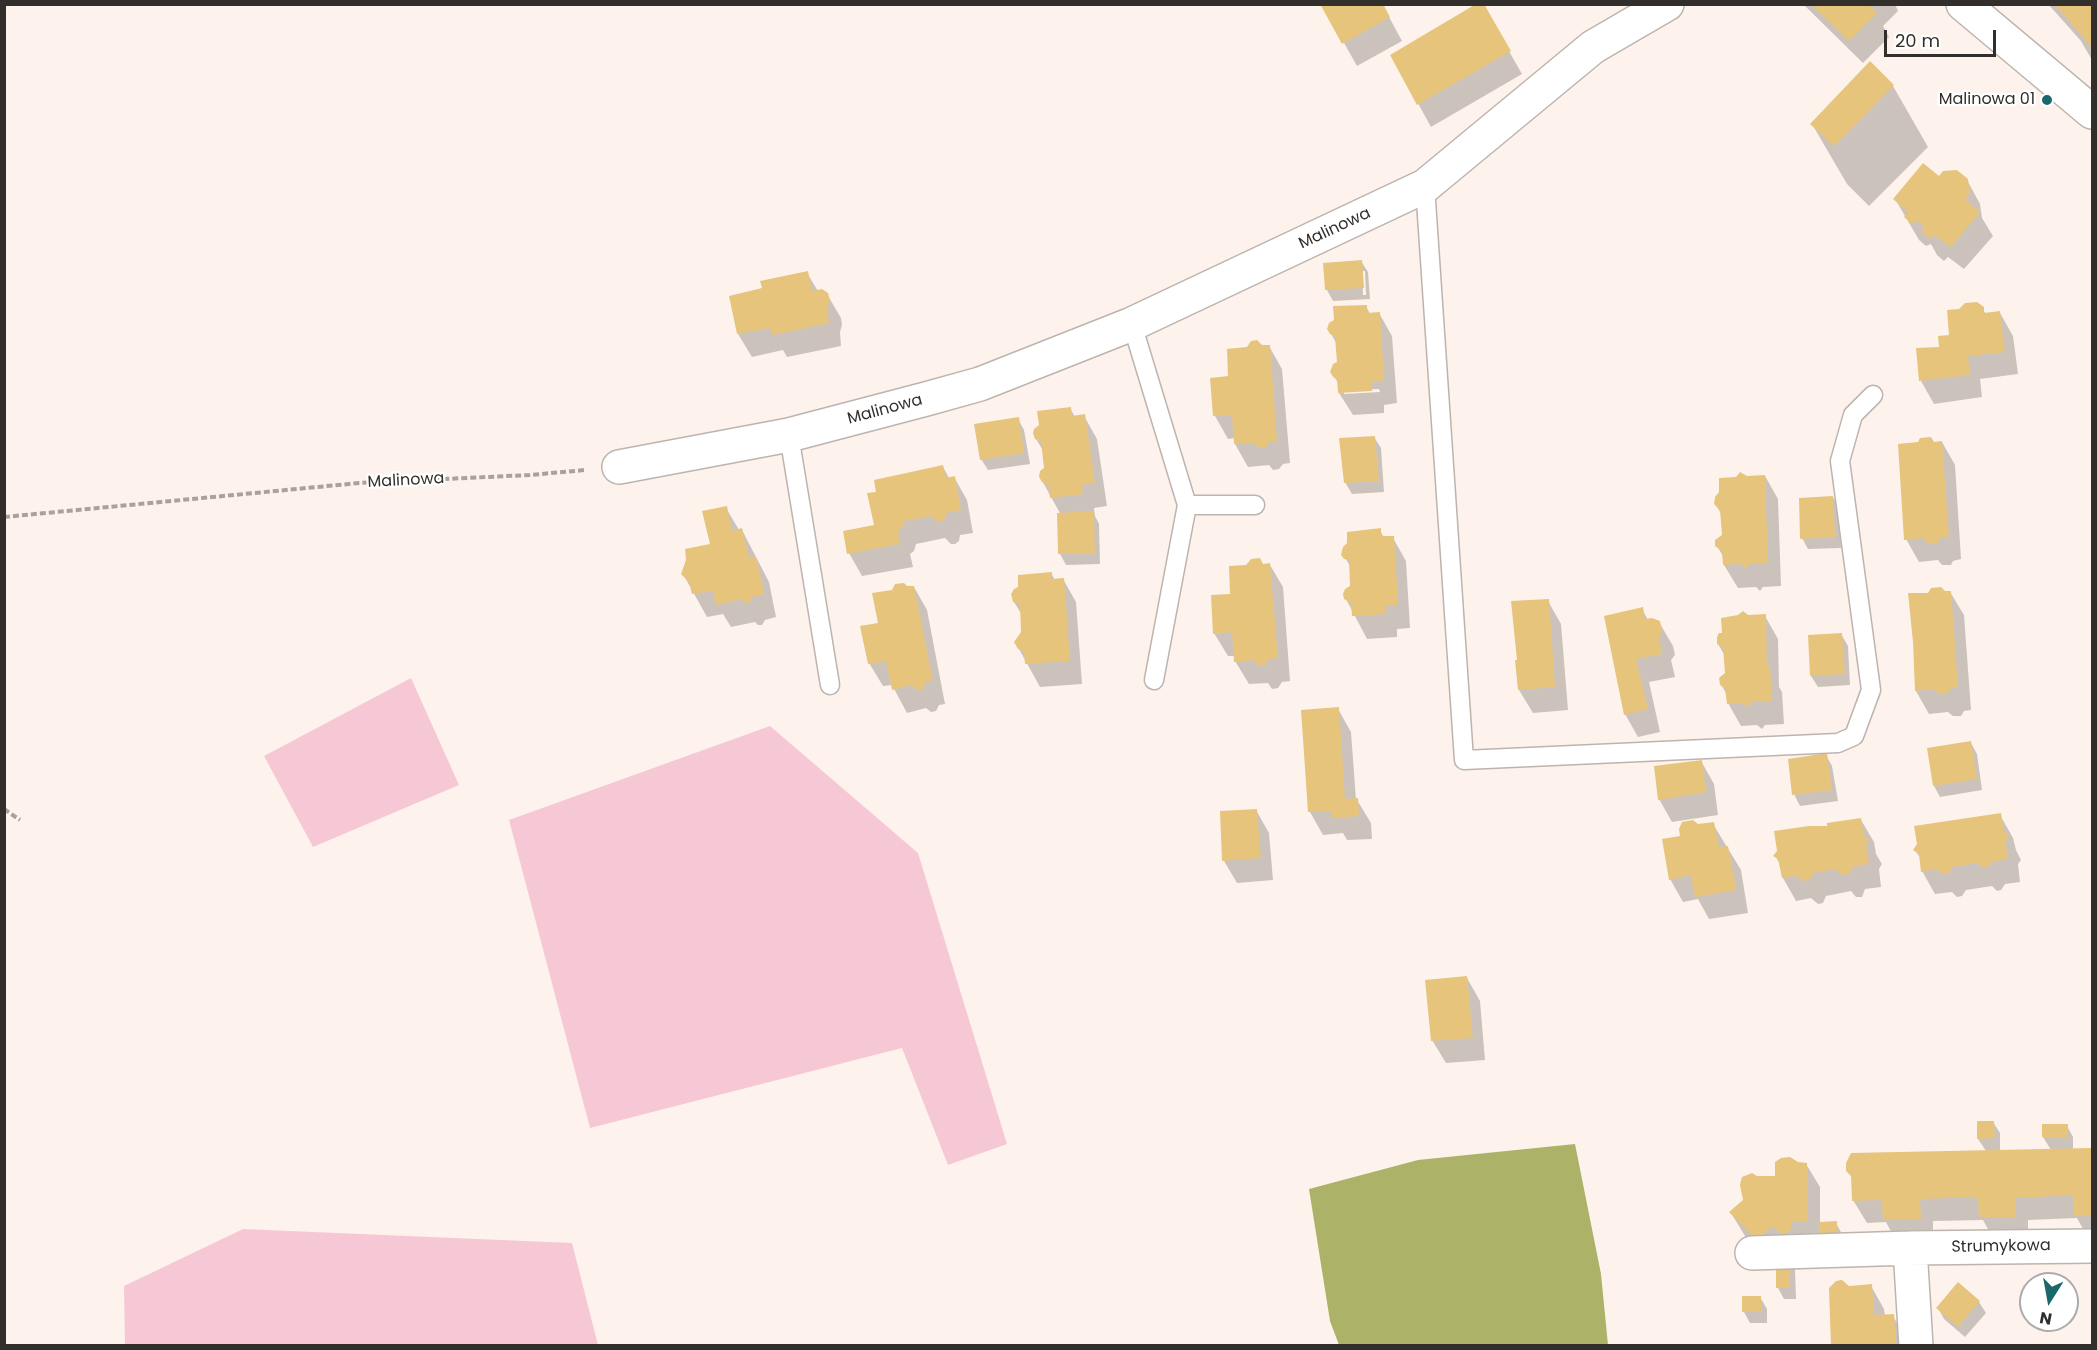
<!DOCTYPE html>
<style>
body{margin:0}
#map{position:relative;width:2097px;height:1350px;overflow:hidden;background:#fef3ec;font-family:Poppins,sans-serif}
canvas{display:block}
.frame{position:absolute;inset:0;border:6px solid #322e2c;pointer-events:none}
.north{position:absolute;left:2019px;top:1272px;width:60px;height:60px;box-sizing:border-box;background:#fff;border:2px solid #adabab;border-radius:50%;rotate:191deg;font-size:16px;font-weight:700;line-height:24px;text-align:center;color:#322e2c}
.north::after{content:'';display:block;margin:auto;width:21px;height:27px;background:#1b686b;clip-path:polygon(50% 0,100% 100%,50% 72%,0 100%)}
.scale{position:absolute;left:1884px;top:30px;width:112px;height:27px;box-sizing:border-box;border:3px solid #322e2c;border-top:0;padding-left:8px;font-size:18px;line-height:21px;white-space:nowrap;color:#322e2c;-webkit-text-stroke:4px #fff;paint-order:stroke}
</style>
<div id="map">
<canvas width="2097" height="1350"></canvas>
<div class="frame"></div>
<div class="north">N</div>
<div class="scale">20 m</div>
</div>
<script>
const g = document.querySelector('canvas').getContext('2d');
g.lineJoin = 'round';
function fill(path, color) { g.fillStyle = color; g.fill(path, 'evenodd'); }
const poly = rows => new Path2D(rows.map(r => 'M' + r).join(''));
function strokePath(path, color, width, dash) { g.strokeStyle = color; g.lineWidth = width; g.lineCap = dash ? 'butt' : 'round'; g.setLineDash(dash || []); g.stroke(path); }
function drawText(font, color, halo, rows, align = 'center') {
  g.font = font + ' Poppins,sans-serif'; g.lineWidth = 4.5; g.setLineDash([]); g.textBaseline = 'middle'; g.strokeStyle = halo; g.fillStyle = color; for (const [text, x, y, turn = 0] of rows) {
    g.save(); g.translate(x, y); g.rotate((+turn || 0) * Math.PI / 180); g.textAlign = isNaN(turn) ? turn : align; if (halo) g.strokeText(text, 0, 0); g.fillText(text, 0, 0); g.restore();
  }
}
fill(poly([
 [411,678,459,785,313,847,264,756],
 [770,726,918,853,1007,1144,948,1165,902,1048,590,1128,509,820],
 [243,1229,572,1243,598,1345,125,1345,124,1286]
]), '#f6c8d5');
fill(poly([
 [1575,1144,1601,1274,1608,1345,1339,1345,1330,1321,1309,1189,1418,1160]
]), '#acb268');
fill(poly([
 [1322,4,1382,4,1402,41,1357,66],
 [1482,4,1522,74,1431,127,1392,56],
 [1803,4,1895,4,1898,11,1883,26,1889,37,1863,63],
 [2048,4,2092,4,2092,60,2081,41],
 [1870,63,1893,86,1928,147,1869,206,1847,184,1812,124],
 [1939,179,1967,180,1980,204,1982,218,1993,236,1964,269,1948,257,1944,261,1937,255,1931,244,1926,246,1919,240,1895,199],
 [1361,261,1368,272,1370,299,1333,301,1327,290,1325,264],
 [1362,271,1365,271,1366,295,1363,295],
 [807,273,818,291,827,294,841,318,842,325,840,332,841,346,787,357,783,350,752,357,738,334,731,297,764,289],
 [1366,306,1370,314,1379,313,1392,336,1397,403,1384,405,1384,413,1353,415,1339,393,1339,385,1332,372,1338,363,1337,344,1331,334],
 [1379,389,1380,392,1344,394,1344,391],
 [1982,308,1986,314,2000,313,2013,336,2018,374,1980,379,1982,397,1934,404,1921,381,1941,348],
 [1269,346,1282,369,1290,463,1283,464,1279,469,1273,470,1269,465,1248,467,1235,444,1235,438,1228,439,1215,416,1230,377],
 [1070,408,1075,417,1084,416,1097,439,1107,506,1094,508,1095,516,1099,524,1100,564,1066,565,1060,554,1061,515,1040,477,1046,468,1044,452,1036,439],
 [1018,419,1024,430,1030,464,988,470,981,459],
 [1374,437,1381,448,1384,492,1352,494,1345,482],
 [1942,442,1955,465,1961,559,1953,561,1951,565,1942,565,1938,560,1919,562,1906,539,1934,443],
 [943,467,949,478,954,477,967,500,973,533,960,535,959,541,955,544,951,544,945,538,916,544,914,551,910,554,913,567,862,576,849,553,875,526],
 [1765,476,1778,499,1781,586,1763,587,1760,591,1756,587,1738,588,1724,565,1724,558,1717,546,1723,535,1722,515,1715,504],
 [1833,497,1839,508,1841,548,1808,549,1802,538],
 [726,508,739,530,742,530,769,582,776,617,765,620,762,625,758,625,755,622,731,627,723,614,707,617,683,574,711,545],
 [1380,530,1384,538,1393,538,1406,561,1410,628,1397,629,1397,637,1367,639,1346,599,1352,587,1351,568,1343,554],
 [1263,565,1270,565,1283,587,1290,681,1282,682,1278,688,1272,689,1268,683,1249,684,1235,661,1235,656,1228,656,1214,633,1231,595],
 [1051,573,1055,580,1063,579,1076,602,1082,684,1040,687,1019,649,1023,632,1022,615,1014,602],
 [914,587,927,610,945,704,939,705,936,711,931,712,926,708,907,713,892,685,883,686,869,663,880,624,907,588],
 [1950,592,1964,615,1971,710,1964,711,1961,716,1953,716,1948,712,1929,714,1916,691,1915,642,1944,593],
 [1548,601,1561,624,1568,710,1533,713,1519,690,1519,661],
 [1642,609,1648,620,1659,622,1673,646,1675,655,1671,660,1675,677,1649,682,1660,732,1638,737,1625,714],
 [1765,616,1778,639,1779,687,1782,692,1784,724,1765,725,1762,729,1757,725,1741,726,1728,703,1727,695,1721,684,1726,673,1725,656,1718,644,1747,617],
 [1841,634,1848,646,1850,685,1818,687,1811,676],
 [1338,709,1351,732,1356,800,1357,800,1371,823,1372,839,1347,840,1343,833,1323,835,1310,812,1303,712],
 [1971,743,1977,754,1982,790,1940,797,1934,786],
 [1826,755,1832,766,1838,801,1800,806,1794,794],
 [1701,761,1714,784,1718,815,1672,822,1659,799],
 [1256,810,1269,833,1273,880,1237,883,1224,861],
 [2000,815,2013,838,2016,850,2021,860,2018,864,2020,882,2005,884,2001,890,1997,891,1992,886,1966,890,1962,896,1957,897,1952,892,1935,894,1922,871,1921,859,1915,850],
 [1861,820,1874,842,1876,854,1882,864,1879,869,1881,887,1865,889,1862,897,1856,897,1851,891,1826,896,1823,903,1818,904,1811,898,1796,901,1783,878,1781,865,1775,856,1828,827],
 [1713,824,1741,870,1748,913,1709,919,1698,899,1683,902,1670,879,1682,837,1698,825],
 [1467,978,1480,1001,1485,1060,1446,1063,1432,1040],
 [1978,1122,1993,1122,2000,1133,2000,1151,2051,1150,2043,1137,2044,1125,2067,1126,2073,1137,2073,1149,2092,1149,2092,1238,2088,1238,2077,1218,2028,1220,2028,1239,1994,1240,1983,1220,1933,1221,1933,1242,1897,1243,1886,1222,1867,1223,1853,1200,1853,1180,1848,1171,1986,1151,1978,1139],
 [1797,1164,1806,1164,1820,1187,1820,1223,1836,1223,1842,1234,1771,1262,1745,1236,1731,1213,1745,1201,1757,1177,1776,1177],
 [1789,1259,1795,1270,1796,1299,1784,1299,1778,1288],
 [1958,1284,1979,1302,1986,1313,1965,1337,1944,1319,1938,1308],
 [1871,1286,1884,1309,1885,1316,1893,1316,1906,1339,1907,1346,1833,1346,1848,1288],
 [1760,1297,1767,1309,1767,1323,1750,1323,1744,1312]
]), '#0003');
fill(poly([
 [1320,4,1383,4,1390,17,1342,44],
 [1476,4,1484,4,1511,51,1417,105,1390,55],
 [1811,4,1868,4,1877,13,1849,41],
 [2054,4,2092,4,2092,48,2066,17],
 [1870,61,1894,85,1834,146,1810,124],
 [1923,163,1939,176,1943,171,1957,170,1968,179,1970,193,1965,199,1980,212,1951,247,1934,235,1930,239,1922,232,1923,225,1919,221,1912,224,1904,217,1908,212,1893,199],
 [1362,260,1364,288,1325,290,1323,263],
 [808,271,812,291,822,289,828,293,830,301,827,308,829,323,772,335,770,328,737,334,729,296,762,288,760,281],
 [1977,302,1984,307,1984,313,2000,311,2005,352,1968,356,1970,375,1919,381,1916,348,1939,347,1938,336,1949,335,1947,310,1959,309,1965,303],
 [1367,305,1367,313,1380,312,1384,380,1372,382,1372,391,1338,393,1337,379,1334,378,1330,372,1333,364,1337,362,1335,337,1330,334,1327,329,1329,323,1334,320,1333,306],
 [1257,340,1262,345,1270,345,1277,441,1270,441,1266,447,1259,448,1254,443,1234,444,1232,415,1213,416,1210,378,1228,376,1227,349,1247,347,1251,341],
 [1071,407,1072,416,1085,414,1095,483,1082,485,1083,494,1050,498,1048,484,1042,482,1039,477,1040,471,1044,468,1041,441,1035,439,1033,433,1034,429,1039,425,1037,411],
 [1019,417,1024,453,980,460,974,424],
 [1375,436,1379,481,1344,483,1339,438],
 [1931,437,1934,442,1942,441,1949,536,1940,538,1938,543,1927,543,1923,538,1904,540,1898,444,1918,442,1920,438],
 [943,465,946,478,955,476,961,510,947,512,946,518,942,521,936,521,931,516,904,521,902,528,898,531,900,544,847,554,843,531,874,525,867,493,876,492,874,480],
 [1740,472,1747,476,1765,475,1768,563,1750,564,1746,569,1741,564,1723,565,1722,551,1715,546,1715,540,1722,535,1720,510,1714,504,1715,497,1719,492,1719,478,1736,477],
 [1833,496,1835,537,1800,539,1799,498],
 [727,506,732,531,742,528,749,558,756,557,764,594,752,597,749,603,743,602,741,599,716,605,713,591,692,594,689,582,681,574,686,560,685,549,710,544,702,511],
 [1094,511,1095,554,1058,554,1057,513],
 [1381,528,1381,536,1394,536,1398,605,1385,606,1385,614,1352,616,1351,603,1344,599,1343,594,1345,589,1350,586,1349,560,1344,559,1341,555,1343,547,1347,543,1347,532],
 [1260,558,1263,564,1270,563,1278,658,1269,659,1265,665,1258,666,1253,660,1234,662,1232,632,1213,634,1211,595,1230,594,1229,566,1246,565,1251,559],
 [1052,572,1052,579,1064,578,1070,661,1025,664,1024,651,1018,649,1014,642,1021,632,1020,605,1013,602,1011,594,1014,589,1018,587,1018,575],
 [904,583,907,586,914,586,933,682,926,682,923,689,916,690,911,685,892,690,886,661,868,664,860,626,878,623,872,593,892,590,895,584],
 [1941,587,1945,591,1951,591,1958,687,1951,688,1948,693,1939,694,1934,689,1915,691,1913,642,1908,593,1928,593,1931,588],
 [1549,599,1555,687,1518,690,1515,660,1517,660,1511,601],
 [1643,607,1645,619,1652,618,1660,621,1662,631,1659,637,1662,654,1636,659,1648,709,1624,715,1604,616],
 [1743,611,1748,615,1766,614,1767,666,1770,667,1772,701,1752,702,1748,707,1742,703,1727,704,1725,688,1720,685,1719,678,1725,673,1723,648,1717,644,1717,637,1719,633,1722,633,1721,618,1738,615],
 [1842,633,1845,674,1810,676,1808,635],
 [1339,707,1345,799,1358,798,1359,816,1332,818,1332,811,1308,812,1301,710],
 [1971,741,1977,779,1933,786,1927,748],
 [1827,753,1832,790,1792,795,1788,759],
 [1702,760,1706,792,1658,800,1654,766],
 [1257,809,1261,858,1222,861,1220,811],
 [2001,813,2004,831,2009,836,2005,841,2008,859,1992,862,1988,867,1983,868,1977,863,1952,867,1949,873,1942,874,1937,869,1921,872,1919,854,1913,850,1917,844,1914,826],
 [1861,818,1864,836,1870,840,1866,845,1869,864,1852,867,1850,874,1842,875,1836,869,1813,873,1810,880,1803,881,1797,876,1782,878,1778,859,1773,856,1777,851,1774,831,1809,826,1827,826,1827,823],
 [1693,820,1698,824,1714,822,1719,847,1728,846,1736,890,1695,897,1691,875,1669,880,1662,839,1680,836,1679,829,1682,822],
 [1467,976,1473,1038,1431,1041,1425,980],
 [1977,1121,1994,1121,1995,1138,1977,1139],
 [2042,1124,2068,1124,2067,1138,2042,1137],
 [2092,1148,2092,1215,2074,1215,2073,1195,2016,1198,2016,1217,1979,1217,1978,1197,1920,1199,1921,1219,1883,1220,1882,1200,1852,1201,1851,1176,1846,1171,1846,1163,1851,1153],
 [1790,1157,1798,1162,1807,1163,1808,1221,1791,1222,1791,1229,1785,1236,1775,1228,1770,1228,1757,1240,1729,1212,1743,1200,1740,1185,1742,1177,1752,1173,1757,1176,1775,1176,1775,1162,1781,1158],
 [1837,1221,1837,1237,1819,1237,1819,1222],
 [1776,1257,1790,1257,1790,1288,1776,1288],
 [1842,1280,1849,1286,1872,1284,1874,1315,1894,1314,1896,1346,1831,1346,1829,1288,1836,1281],
 [1958,1282,1980,1301,1958,1327,1936,1308],
 [1742,1296,1761,1296,1761,1312,1742,1312]
]), '#e6c47c');
const lane = poly([
 [1425,186,1464,760,1838,743,1854,736,1871,690,1840,461,1853,415,1873,395],
 [1132,324,1187,505,1154,680],
 [789,435,830,685],
 [1187,505,1255,505]
]);
const street = poly([
 [1963,4,2092,112],
 [619,467,789,435,926,399,980,384,1132,324,1425,186,1593,47,1667,4],
 [1752,1253,1910,1248],
 [1916,1346,1910,1248,2092,1246]
]);
strokePath(lane, '#bdb4ad', 21);
strokePath(street, '#bdb4ad', 36);
strokePath(poly([
 [4,517,359,483,530,475,585,470],
 [4,809,20,820]
]), '#a9a19c', 4, [6, 3]);
strokePath(lane, '#fff', 18);
strokePath(street, '#fff', 33);
for (const [x, y, r, color] of [
 [2047,100,6,"#1b686b"]
]) { const dot = new Path2D(); dot.arc(x, y, r, 0, 2 * Math.PI); g.fillStyle = color; g.fill(dot); strokePath(dot, '#fff', 2); }
drawText('16px', '#322e2c', '#fff', [
 ["Malinowa 01",2035,100]
], 'right');
drawText('16px', '#322e2c', '#fff', [
 ["Malinowa",1335,229,-25],
 ["Malinowa",885,410,-15],
 ["Malinowa",406,481,-3],
 ["Strumykowa",2001,1247,-1]
]);
</script>
